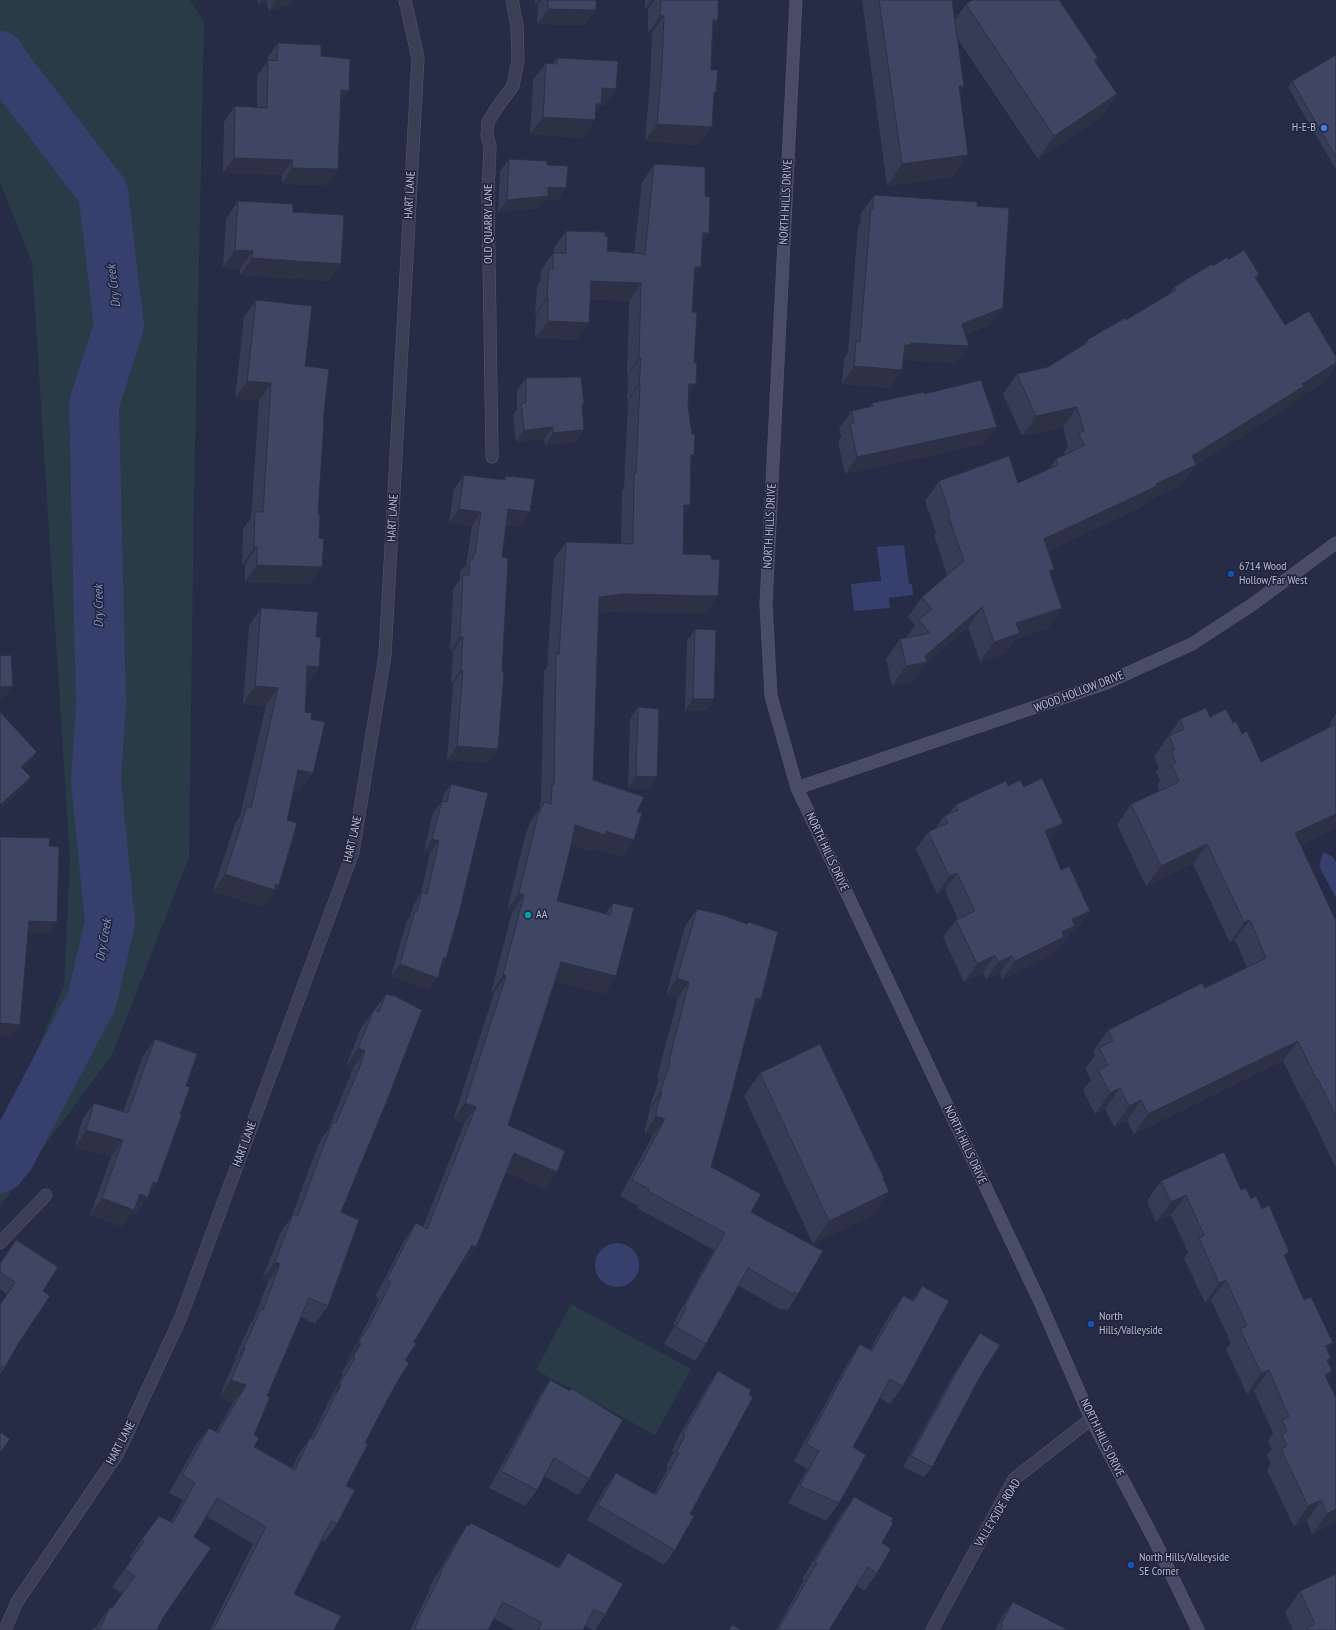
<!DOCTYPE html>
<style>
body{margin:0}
canvas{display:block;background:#262b46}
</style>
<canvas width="1336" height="1630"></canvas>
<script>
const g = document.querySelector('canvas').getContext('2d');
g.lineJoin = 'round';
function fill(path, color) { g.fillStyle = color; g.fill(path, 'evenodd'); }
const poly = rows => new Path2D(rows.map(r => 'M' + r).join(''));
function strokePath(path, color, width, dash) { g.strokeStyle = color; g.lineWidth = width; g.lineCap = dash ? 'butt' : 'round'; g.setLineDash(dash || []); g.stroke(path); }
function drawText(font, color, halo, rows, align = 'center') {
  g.font = font + ' "PT Sans Narrow",sans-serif'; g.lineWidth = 3; g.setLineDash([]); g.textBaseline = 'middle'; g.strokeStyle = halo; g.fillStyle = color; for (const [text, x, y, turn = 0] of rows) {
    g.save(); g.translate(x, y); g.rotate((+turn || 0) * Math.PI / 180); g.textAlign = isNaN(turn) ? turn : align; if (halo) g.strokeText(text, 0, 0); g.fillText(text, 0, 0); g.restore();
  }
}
fill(poly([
 [0,0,190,0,204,22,194,496,189,857,112,1055,0,1206,0,1123,11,1113,64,985,70,862,32,263,0,182],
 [571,1304,691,1369,655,1435,536,1370]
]), '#283b47');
fill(poly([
 [904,545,909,584,912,584,913,595,889,598,890,608,854,611,851,584,881,581,877,547],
 [1323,853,1325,853,1333,857,1336,862,1336,898,1319,866],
 '595 1265a22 22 0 1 1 44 0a22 22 0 1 1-44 0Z'
]), '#373f6c');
strokePath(poly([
 [0,56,2,61,103,192,119,326,94,404,101,705,96,782,110,922,92,1000,10,1156,0,1168]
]), '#373f6c', 50);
const street = poly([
 [492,457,488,192,490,146,487,135,488,122,498,106,513,86,518,60,517,26,512,0],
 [0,1243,46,1195],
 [5,1630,17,1602,118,1453,181,1317,353,852,385,655,418,58,405,0],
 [932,1630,1014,1479,1091,1419]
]);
const secondary = poly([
 [796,0,766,604,771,696,797,788,1040,1302,1091,1419,1157,1545,1198,1630],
 [797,788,1106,683,1192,644,1253,604,1336,543]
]);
strokePath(street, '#53566d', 13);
strokePath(secondary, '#53566d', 13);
strokePath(street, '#3a3f55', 12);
strokePath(secondary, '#484c69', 12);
fill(poly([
 [257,0,292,0,289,5,269,11,266,2,259,4],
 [535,0,596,0,585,25,537,24,538,4,535,5],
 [645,0,718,0,718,20,713,26,711,70,714,95,699,145,645,141,650,83,652,33,648,33,648,9,645,9],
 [862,0,952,0,955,20,966,4,1098,58,1095,62,1117,94,1101,117,1038,159,957,38,953,177,887,186],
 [278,43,321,56,340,103,327,185,282,184,282,175,223,173,224,122,235,106,257,107,257,76,267,62,267,58],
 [1336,55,1336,170,1288,87,1292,81],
 [557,58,616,89,604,106,600,106,596,112,583,138,530,134,533,80,546,63,553,63],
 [509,159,547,165,558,200,546,199,539,208,498,212,500,171],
 [654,164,705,196,709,233,702,242,695,276,692,312,696,384,689,394,688,407,694,455,691,459,690,505,684,513,683,554,706,613,611,612,599,613,593,780,637,812,634,840,622,857,595,849,592,852,571,845,557,901,605,914,613,903,616,976,604,994,555,981,508,1125,557,1172,545,1189,506,1172,464,1264,461,1263,414,1342,393,1389,365,1443,346,1486,337,1524,325,1541,322,1540,294,1594,334,1630,210,1630,253,1544,206,1516,194,1537,162,1619,157,1630,92,1630,94,1627,96,1628,98,1624,110,1607,112,1608,123,1594,112,1587,132,1559,130,1557,142,1539,171,1522,183,1500,169,1493,196,1445,209,1428,216,1432,233,1403,219,1397,233,1365,232,1365,249,1326,253,1320,268,1282,262,1279,281,1232,292,1216,311,1164,321,1139,328,1130,346,1086,353,1068,346,1066,361,1028,386,994,392,996,393,995,341,1212,328,1306,315,1324,301,1317,267,1396,254,1435,254,1447,292,1468,298,1455,310,1438,311,1438,328,1403,327,1403,343,1375,341,1374,348,1362,346,1361,357,1343,379,1299,375,1297,404,1241,416,1223,423,1227,464,1124,453,1120,494,993,491,993,512,912,507,910,526,833,531,820,540,808,540,803,541,801,544,671,547,667,554,559,566,542,621,544,622,491,624,488,628,401,627,401,628,375,627,375,629,301,590,299,577,340,535,338,536,315,535,315,537,286,540,281,541,270,553,253,554,253,554,248,566,231,605,236,607,251,634,253,642,182],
 [874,195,977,206,1003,308,990,325,965,335,957,363,903,360,890,388,842,384,844,359,848,352,858,227,860,224,861,213],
 [238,201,293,212,341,264,329,281,240,275,240,269,223,268,226,219],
 [1228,260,1259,274,1256,278,1285,325,1336,357,1336,366,1325,382,1293,401,1290,406,1196,465,1182,485,1145,502,1143,506,1048,551,1054,569,1050,574,1062,608,1048,628,1016,639,1006,653,980,662,968,627,925,664,913,682,892,686,886,659,900,639,906,638,915,625,908,617,922,597,947,575,934,535,936,533,925,501,939,481,1018,483,1049,469,1056,459,1065,455,1064,453,1068,446,1063,427,1022,436,1003,394,1017,374,1048,367,1083,346,1087,340,1126,320,1169,294,1174,287,1213,266],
 [256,300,305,366,323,421,310,584,245,582,245,565,242,565,243,529,251,518,259,401,235,398,244,317],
 [526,378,584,404,582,407,576,442,545,445,544,439,516,442,513,415,517,409,517,390],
 [924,394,984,444,845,474,838,442,841,437,839,428,852,411,870,407,872,403],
 [464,475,503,480,506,476,530,512,520,526,506,525,502,557,498,749,488,763,447,760,453,684,451,684,453,651,450,651,453,589,460,579,460,572,466,565,472,526,449,523,454,489],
 [261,608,307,685,305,712,311,719,301,791,294,789,287,820,279,885,267,903,265,902,262,907,213,891,235,824,240,816,266,706,243,704,249,626],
 [695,629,714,699,706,711,685,711,687,641],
 [638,707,649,789,628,788,630,719],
 [1336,714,1336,828,1301,845,1336,921,1336,1168,1303,1100,1302,1100,1283,1061,1134,1134,1127,1121,1114,1127,1105,1109,1095,1114,1083,1090,1091,1080,1085,1069,1095,1055,1093,1051,1108,1030,1205,988,1247,968,1235,940,1230,943,1193,864,1146,886,1117,825,1131,804,1159,791,1157,786,1160,781,1156,772,1159,768,1154,757,1180,719,1210,717,1233,723,1242,734,1261,762,1328,728,1331,723,1331,721],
 [451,784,446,958,441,966,429,990,391,976,406,923,410,917,414,904,421,893,430,853,424,851,433,813,442,801,443,796],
 [1008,786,1050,840,1049,841,1061,870,1090,911,1078,928,1071,932,1062,944,1058,946,1052,955,1002,979,1000,973,986,979,983,973,964,982,943,937,956,920,958,919,945,890,937,894,916,849,928,832,936,828,944,816,949,814,955,805],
 [697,909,752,1011,711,1167,751,1212,798,1294,787,1311,783,1308,781,1310,739,1286,706,1344,695,1361,664,1344,675,1325,673,1324,714,1250,637,1208,638,1206,620,1196,653,1135,645,1133,645,1128,650,1109,649,1108,659,1080,657,1077,678,998,666,995,685,926],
 [155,1039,186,1086,180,1114,157,1183,136,1214,132,1213,122,1227,90,1215,111,1157,75,1147,82,1120,94,1103,123,1112,143,1056],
 [760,1073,883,1179,873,1215,813,1244,744,1096],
 [1161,1181,1241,1190,1251,1199,1285,1258,1331,1358,1328,1362,1332,1371,1327,1379,1336,1398,1336,1523,1312,1534,1307,1521,1294,1527,1267,1470,1271,1463,1267,1455,1272,1449,1268,1441,1273,1433,1254,1391,1247,1394,1226,1349,1231,1343,1211,1300,1205,1303,1184,1258,1188,1252,1171,1215,1156,1222,1147,1201],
 [0,1264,43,1291,18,1344,5,1367,0,1374,0,1304,7,1294,0,1289],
 [922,1286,903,1386,890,1404,880,1398,853,1447,839,1503,826,1521,788,1503,807,1469,794,1461,848,1362,860,1344,870,1350,890,1314,903,1296,912,1301],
 [980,1333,981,1375,932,1467,924,1477,903,1467,953,1375,973,1344],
 [718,1371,690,1514,675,1550,664,1565,587,1520,605,1488,616,1473,654,1494,668,1468,666,1467,674,1451,672,1451,679,1436,707,1387],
 [550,1380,589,1479,578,1495,544,1476,537,1490,525,1506,489,1488,539,1397],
 [854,1497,891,1521,882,1543,877,1573,864,1591,857,1585,829,1630,776,1630,804,1580,802,1579,841,1515],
 [471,1523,558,1567,568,1553,605,1615,595,1630,593,1630,585,1626,583,1630,516,1630,494,1619,488,1630,410,1630,430,1589,429,1588,457,1540,467,1525,469,1526],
 [1300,1591,1336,1630,1293,1630,1285,1613],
 [1013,1602,1068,1630,995,1630,1002,1617]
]), '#363c55');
fill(poly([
 [262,0,267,0,266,2,259,4],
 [276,0,292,0,289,5,269,11],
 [538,0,541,0,538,4,535,5],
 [651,0,655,0,648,9,645,9],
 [548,9,596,10,585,25,537,24],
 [660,16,664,16,652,33,648,33],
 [713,20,718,20,705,38],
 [959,86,964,86,949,107],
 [602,88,616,89,604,106,600,106,591,120,595,120,583,138,530,134,543,117],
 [341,90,349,91,338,106],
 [1117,94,1101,117,1038,159,1054,136],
 [657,124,712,127,699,145,645,141],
 [968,155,953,177,887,186,902,164],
 [234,158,293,160,282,175,223,173],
 [292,168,338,169,327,185,282,184],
 [548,187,566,188,558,200,546,199,539,208,498,212,507,200],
 [703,233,709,233,696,251],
 [235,250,253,251,240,269,223,268],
 [252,258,341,264,329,281,240,275],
 [695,267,701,267,689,284],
 [591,281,641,283,629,301,579,299],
 [547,298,548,298,536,315,535,315],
 [1003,308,990,325,949,341,962,324],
 [548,321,589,323,577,340,535,338],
 [911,343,969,346,957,363,901,360,905,345],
 [639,358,641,358,628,375,627,375],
 [1336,363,1336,366,1325,382,1293,401,1290,406,1193,467,1196,465,1182,485,1145,502,1143,506,1030,559,1044,539,1156,484,1192,456,1302,384],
 [854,366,902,370,890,388,842,384],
 [247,381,271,383,259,401,235,398],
 [639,384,640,384,628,401,627,401],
 [689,384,696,384,683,402],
 [1077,407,1063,427,1022,436,1036,416],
 [553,427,544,439,516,442,524,430],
 [997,427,984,444,845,474,857,457],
 [584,430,576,442,545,445,553,433],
 [691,455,694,455,682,472],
 [684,505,690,505,677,523],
 [459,509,481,512,472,526,449,523],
 [508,509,530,512,520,526,498,523],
 [257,547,245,565,242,565,254,548],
 [257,565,322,567,310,584,245,582],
 [1054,569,1040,589,1049,571],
 [623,594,718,596,706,613,611,612,587,614,599,597],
 [982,607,968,627,925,664,913,682,892,686,906,666,925,656],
 [1062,608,1048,628,1016,639,1006,653,980,662,994,642,1016,623],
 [460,637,463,637,453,651,450,651],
 [307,666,319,667,307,685,295,684],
 [461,670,463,670,453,684,451,684],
 [13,686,4,698,0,699,0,687],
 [255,686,278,688,266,706,243,704],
 [693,699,714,699,706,711,685,711],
 [457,746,498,749,488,763,447,760],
 [37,752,29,764,13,779,21,767],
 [298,770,313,773,301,791,286,788],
 [636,776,657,777,649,789,628,788],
 [31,777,23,789,0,810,0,807,1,804],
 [1336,814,1336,828,1281,854,1295,833],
 [1063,823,1050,840,1032,849,1045,831],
 [575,825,606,831,634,840,622,857,595,849,592,852,563,842],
 [432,839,439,841,430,853,424,851],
 [1207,844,1193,864,1146,886,1161,866],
 [957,873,945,890,937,894,949,876],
 [225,874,276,884,279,885,267,903,265,902,262,907,213,891],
 [519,893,524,895,512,912,507,910],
 [1090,911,1078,928,1071,932,1062,944,1058,946,1052,955,1002,979,1015,961,1062,932,1072,919],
 [1250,920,1235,940,1230,943,1244,922],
 [29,921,57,922,49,933,21,933],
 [995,955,983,973,964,982,977,964],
 [1012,956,1000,973,986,979,998,962],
 [443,958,446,958,438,970],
 [561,962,616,976,604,994,548,979],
 [400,964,438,978,429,990,391,976],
 [503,975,506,976,494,993,491,993],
 [677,978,689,982,678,998,666,995],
 [756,998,761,999,749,1016],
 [0,1023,20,1025,12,1036,0,1035],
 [1298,1041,1283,1061,1134,1134,1148,1114],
 [358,1048,365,1051,353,1068,346,1066],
 [1318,1079,1303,1100,1302,1100,1317,1080],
 [1120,1088,1105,1109,1095,1114,1110,1093],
 [660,1092,662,1092,650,1109,649,1108],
 [1141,1100,1127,1121,1114,1127,1129,1106],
 [465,1103,476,1107,464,1124,453,1120],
 [656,1116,665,1119,653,1135,645,1133],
 [86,1130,123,1140,111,1157,75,1147],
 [514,1153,557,1172,545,1189,501,1171],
 [153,1182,157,1183,136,1214,132,1213,122,1227,90,1215,102,1198,140,1194],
 [889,1192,873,1215,813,1244,829,1221],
 [1186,1195,1171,1215,1156,1222,1171,1202],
 [472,1245,476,1247,464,1264,459,1262],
 [1289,1252,1275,1273,1284,1255],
 [275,1262,280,1264,268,1282,262,1279],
 [1226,1280,1211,1300,1205,1303,1219,1283],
 [358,1343,361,1344,348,1362,346,1361],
 [1333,1343,1318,1363,1325,1346],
 [244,1347,245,1348,233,1365,232,1365],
 [1269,1370,1254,1391,1247,1394,1261,1373],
 [1332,1371,1318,1392,1325,1375],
 [231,1380,246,1385,233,1403,219,1397],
 [339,1385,341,1385,328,1403,327,1403],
 [1321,1500,1307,1521,1294,1527,1308,1506],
 [1336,1509,1336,1523,1312,1534,1327,1514]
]), '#2c3145');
const building = poly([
 [548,0,596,0,596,10,548,9,548,0],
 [661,0,718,0,718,20,713,20,711,70,718,70,716,92,714,92,712,127,657,124,662,65,664,16,660,16,661,0],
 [879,0,952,0,964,86,959,86,968,155,902,164,879,0],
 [972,0,1059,0,1098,58,1094,60,1117,94,1054,136,966,4,972,0],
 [278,43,321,45,321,56,350,59,349,91,341,90,338,169,292,168,293,160,234,158,235,106,267,108,268,60,277,61,278,43],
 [1336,55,1336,157,1292,81,1336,55],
 [557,58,618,61,616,89,602,88,601,104,596,104,595,120,543,117,546,63,557,64,557,58],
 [509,159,547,161,547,165,568,166,566,188,548,187,548,196,507,200,509,159],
 [654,164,705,167,705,196,710,197,709,233,703,233,701,267,695,267,692,312,697,312,694,363,697,363,696,384,689,384,688,407,692,434,695,434,694,455,691,455,690,505,684,505,683,554,711,555,711,559,720,560,718,596,623,594,599,597,593,780,644,797,637,812,642,813,634,840,606,831,605,835,575,825,570,850,557,901,610,915,613,903,634,908,616,976,561,962,508,1125,565,1151,557,1172,514,1153,476,1247,472,1245,414,1342,416,1344,405,1360,409,1363,393,1389,365,1443,368,1444,346,1486,355,1490,337,1524,331,1521,294,1594,341,1616,334,1630,213,1630,266,1527,217,1498,194,1537,211,1548,162,1619,157,1630,92,1630,94,1627,99,1630,110,1607,112,1608,135,1576,125,1569,144,1541,142,1539,159,1516,173,1523,195,1483,182,1475,209,1428,218,1433,246,1385,231,1380,245,1348,244,1347,261,1309,263,1310,280,1264,275,1262,293,1214,298,1216,323,1147,333,1122,336,1123,359,1069,365,1051,358,1048,374,1010,379,1012,386,994,393,996,393,995,422,1010,386,1103,341,1212,359,1220,328,1306,309,1298,267,1396,270,1397,254,1435,259,1438,254,1447,295,1470,310,1438,313,1439,341,1385,339,1385,355,1358,353,1357,361,1344,358,1343,369,1326,391,1282,387,1279,416,1223,427,1229,476,1107,465,1103,506,976,503,975,524,895,519,893,538,815,544,802,551,804,552,785,554,785,556,654,559,654,566,542,633,544,634,473,636,473,640,384,639,384,641,358,639,358,641,283,591,281,589,323,548,321,548,298,547,298,549,269,553,269,553,253,566,253,566,231,605,232,605,236,608,236,607,251,645,254,654,164],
 [874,195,977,202,977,206,1009,208,1003,308,962,324,969,346,911,343,911,345,905,345,902,370,854,366,856,341,860,342,871,209,873,209,874,195],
 [238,201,293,204,293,212,344,215,341,264,252,258,253,251,235,250,238,201],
 [1244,250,1259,274,1255,277,1285,325,1309,311,1336,357,1336,363,1302,384,1304,386,1192,456,1196,465,1156,484,1157,486,1044,539,1054,569,1049,571,1062,608,1016,623,1020,633,994,642,982,607,925,656,927,662,906,666,900,639,930,633,919,620,932,609,922,597,964,561,948,515,950,514,939,481,1009,456,1018,483,1058,465,1056,459,1085,445,1078,433,1084,431,1077,407,1036,416,1017,374,1048,367,1088,342,1087,340,1125,318,1126,320,1176,290,1174,287,1212,264,1213,266,1227,257,1228,260,1244,250],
 [256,300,312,306,305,366,329,369,323,421,324,421,318,514,320,514,319,538,324,539,322,567,257,565,257,547,254,548,255,512,263,512,271,383,247,381,256,300],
 [581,377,584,404,582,404,584,430,553,433,553,427,524,430,521,403,526,403,526,378,581,377],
 [981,380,997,427,857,457,850,424,854,423,852,411,873,406,872,403,924,392,924,394,981,380],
 [464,475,505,480,506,476,535,479,530,512,508,509,502,557,508,558,502,672,504,672,498,749,457,746,463,670,461,670,463,637,460,637,463,575,469,575,470,558,473,559,473,554,475,554,481,512,459,509,464,475],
 [261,608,318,612,316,637,321,637,319,667,307,666,305,712,312,713,311,719,325,722,313,773,298,770,287,820,297,823,279,885,276,884,274,890,225,874,247,806,251,808,278,688,255,686,261,608],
 [695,629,716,630,714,699,693,699,695,629],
 [11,655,13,686,0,687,0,656,11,655],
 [638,707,659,709,657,777,636,776,638,707],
 [1206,708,1210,717,1226,709,1233,723,1236,721,1242,734,1247,731,1261,762,1336,724,1336,814,1295,833,1336,921,1336,1117,1318,1079,1317,1080,1298,1041,1148,1114,1141,1100,1129,1106,1120,1088,1110,1093,1098,1070,1108,1065,1099,1048,1113,1041,1108,1030,1202,983,1205,988,1266,958,1250,920,1244,922,1207,844,1161,866,1131,804,1179,782,1172,765,1176,763,1171,751,1175,750,1169,736,1184,729,1180,719,1206,708],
 [0,712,37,752,21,767,31,777,1,804,0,803,0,712],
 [1042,778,1063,823,1045,831,1061,870,1069,866,1090,911,1072,919,1075,926,1062,932,1064,937,1015,961,1012,956,998,962,995,955,977,964,956,920,975,911,957,873,949,876,928,832,948,823,944,816,958,810,955,805,982,792,1006,781,1008,786,1020,780,1024,787,1042,778],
 [451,784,488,793,459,913,446,958,443,958,438,978,400,964,415,911,417,911,422,892,427,894,439,841,432,839,442,801,447,802,451,784],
 [0,837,50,838,49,846,59,847,57,922,29,921,20,1025,0,1023,0,837],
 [697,909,719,914,747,924,749,922,778,932,761,999,756,998,730,1099,711,1167,761,1194,751,1212,823,1251,798,1294,794,1292,793,1294,748,1268,706,1344,676,1327,686,1308,684,1307,725,1233,648,1191,649,1189,632,1180,665,1119,656,1116,656,1112,662,1092,660,1092,670,1064,669,1061,689,982,677,978,697,909],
 [155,1039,197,1054,186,1086,190,1087,180,1114,182,1114,157,1183,153,1182,148,1197,140,1194,134,1210,102,1198,123,1140,86,1130,94,1103,128,1113,155,1039],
 [820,1044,884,1178,883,1178,889,1192,829,1221,760,1073,820,1044],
 [1224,1152,1241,1190,1246,1188,1251,1199,1256,1196,1262,1209,1269,1205,1289,1252,1284,1255,1304,1300,1311,1297,1333,1343,1325,1346,1331,1358,1327,1360,1332,1371,1325,1375,1336,1398,1336,1509,1327,1514,1321,1500,1308,1506,1281,1449,1287,1446,1282,1435,1287,1432,1282,1420,1289,1417,1269,1370,1261,1373,1240,1329,1247,1326,1226,1280,1219,1283,1199,1238,1204,1235,1186,1195,1171,1202,1161,1181,1224,1152],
 [16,1240,58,1267,43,1291,50,1296,18,1344,5,1367,2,1366,0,1370,0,1305,15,1282,0,1272,0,1264,16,1240],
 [922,1286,949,1301,903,1386,890,1379,853,1447,866,1455,839,1503,800,1486,819,1451,806,1444,860,1344,872,1351,903,1296,914,1301,922,1286],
 [980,1333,1000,1345,981,1375,932,1467,911,1456,961,1364,980,1333],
 [718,1371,751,1390,749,1395,753,1397,690,1514,694,1516,675,1550,598,1505,616,1473,656,1495,679,1453,676,1452,685,1436,683,1435,690,1421,718,1371],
 [550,1380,570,1391,571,1388,623,1420,589,1479,554,1458,537,1490,501,1471,550,1380],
 [0,1432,10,1439,0,1453,0,1432],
 [854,1497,893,1518,891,1521,893,1523,882,1543,891,1549,877,1573,868,1567,829,1630,778,1630,817,1563,815,1561,854,1497],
 [471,1523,559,1568,568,1553,623,1584,605,1615,594,1609,583,1630,538,1630,542,1623,503,1602,488,1630,418,1630,415,1628,420,1616,441,1574,440,1573,467,1525,469,1526,471,1523],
 [1336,1574,1336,1630,1307,1630,1306,1629,1315,1624,1300,1591,1336,1574],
 [1013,1602,1068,1630,1000,1630,1003,1625,1001,1624,1013,1602],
 [732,1625,742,1630,729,1630,732,1625]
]);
fill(building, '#3f4663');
strokePath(building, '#2c3145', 1);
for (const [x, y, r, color] of [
 [1324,128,4,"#3f7fe0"],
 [1231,574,4,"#1a4fb4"],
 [528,915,4,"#0f9aa8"],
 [1091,1324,4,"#1a4fb4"],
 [1131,1565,4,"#1a4fb4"]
]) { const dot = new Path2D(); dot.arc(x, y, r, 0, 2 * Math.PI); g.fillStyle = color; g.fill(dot); strokePath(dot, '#1f233b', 1.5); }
drawText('12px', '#b8bbce', '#1f233b', [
 ["H-E-B",1316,128,"right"],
 ["6714 Wood",1239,567],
 ["Hollow/Far West",1239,581],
 ["AA",536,915],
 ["North",1099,1317],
 ["Hills/Valleyside",1099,1331],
 ["North Hills/Valleyside",1139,1558],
 ["SE Corner",1139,1572]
], 'left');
drawText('12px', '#b8bbce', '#1f233b', [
 ["HART LANE",410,195,-87],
 ["NORTH HILLS DRIVE",786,202,-87],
 ["OLD QUARRY LANE",489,224,-90],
 ["HART LANE",393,518,-87],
 ["NORTH HILLS DRIVE",770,526,-87],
 ["WOOD HOLLOW DRIVE",1079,692,-21],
 ["HART LANE",353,839,-77],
 ["NORTH HILLS DRIVE",827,852,65],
 ["HART LANE",245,1144,-70],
 ["NORTH HILLS DRIVE",965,1145,65],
 ["NORTH HILLS DRIVE",1102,1438,64],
 ["HART LANE",121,1443,-62],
 ["VALLEYSIDE ROAD",998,1513,-59]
]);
drawText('italic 13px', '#858ebb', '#1f233b', [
 ["Dry Creek",114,286,-97],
 ["Dry Creek",99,606,-91],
 ["Dry Creek",104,940,-80]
]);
</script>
